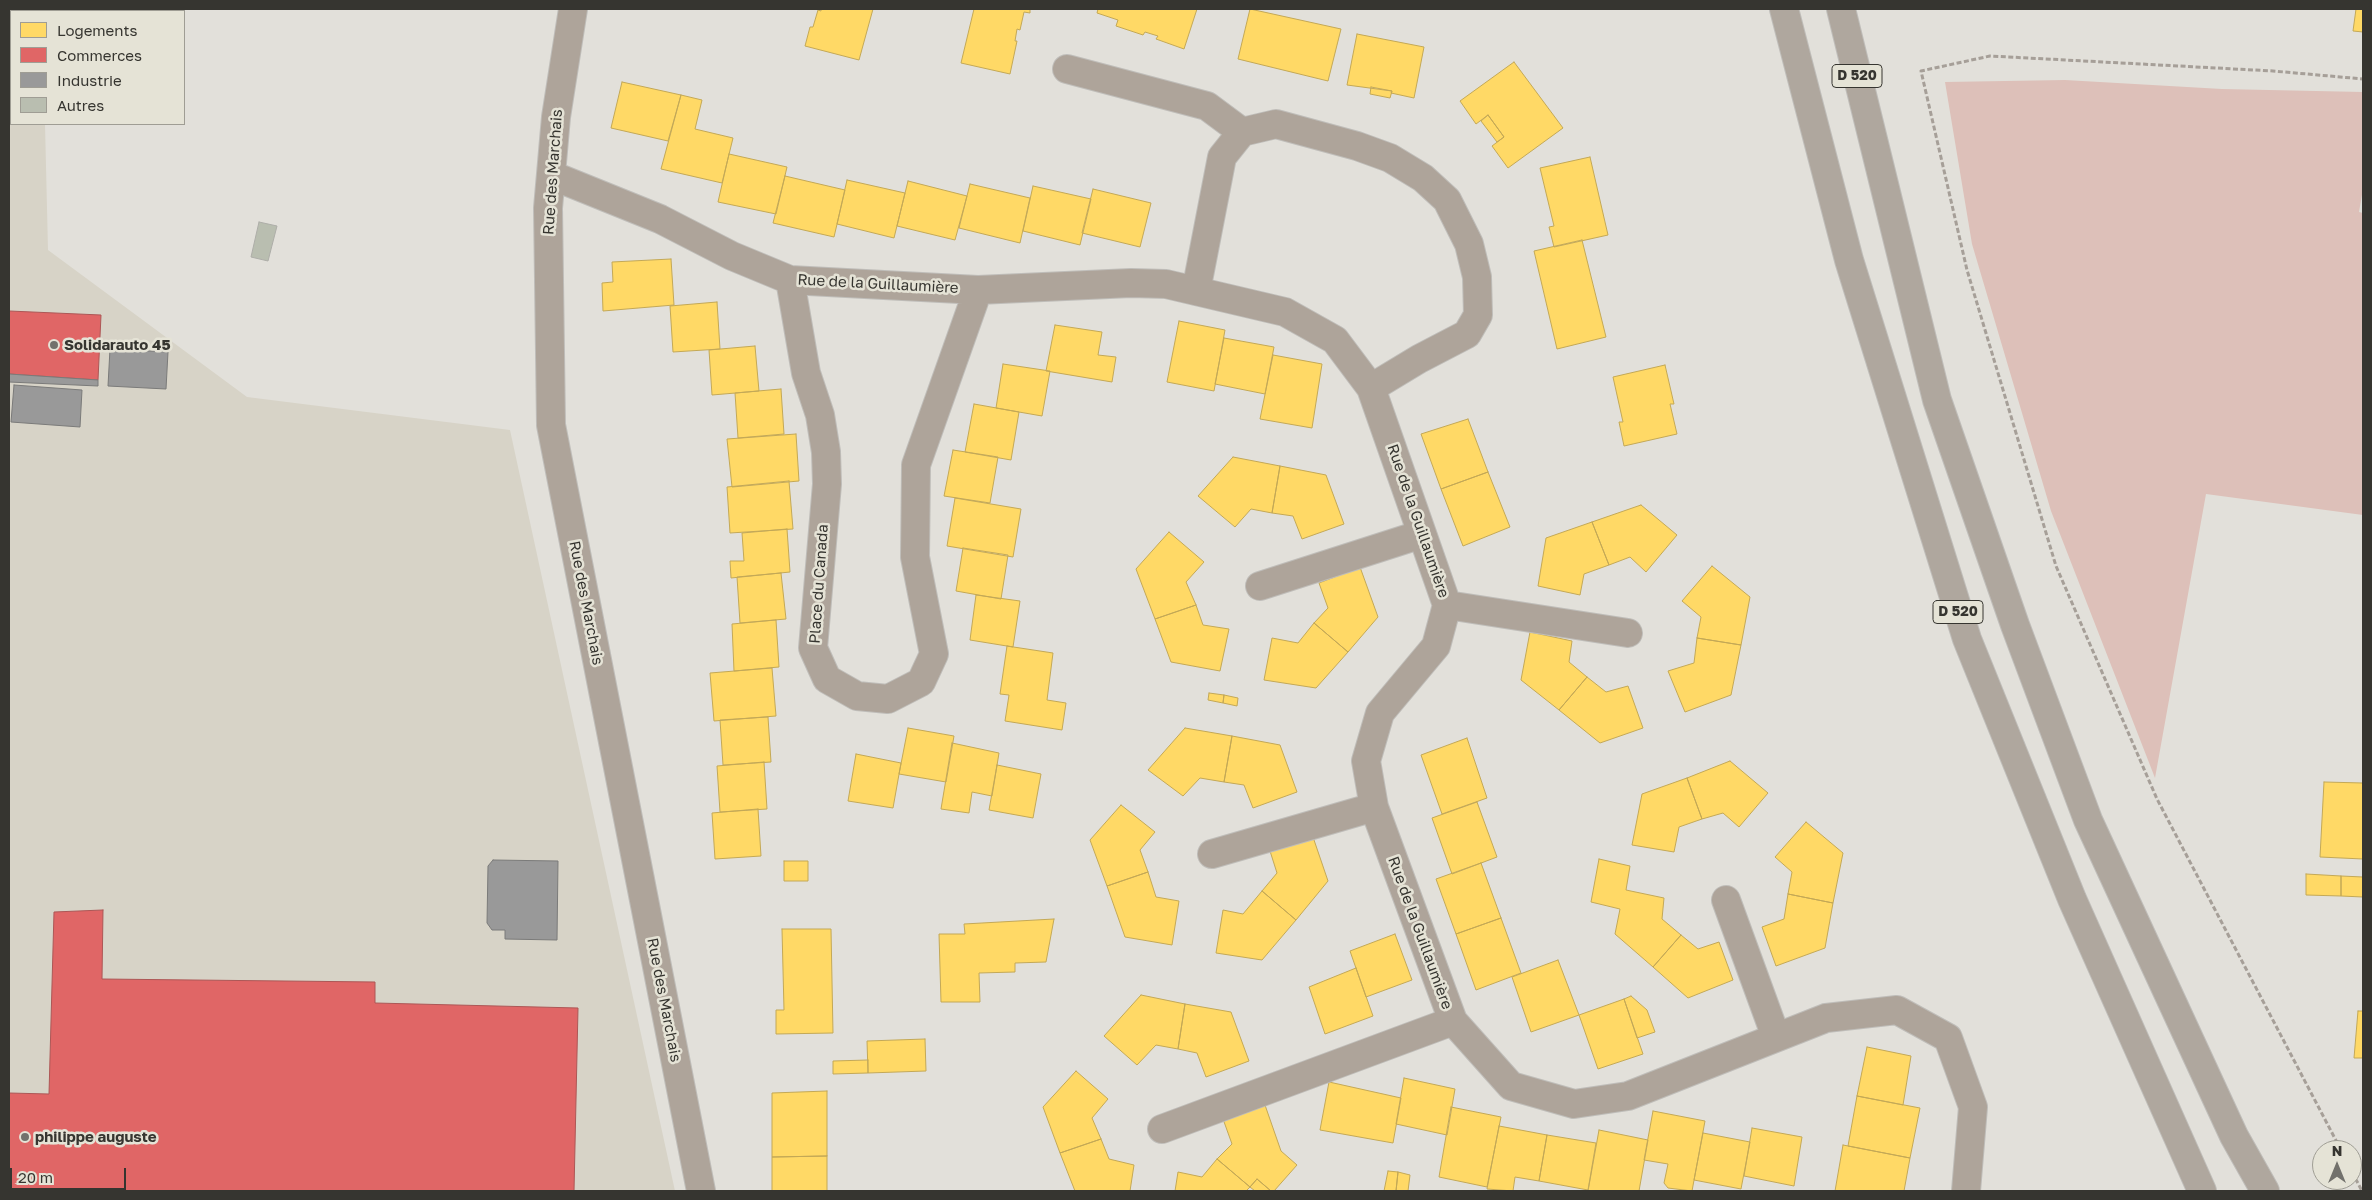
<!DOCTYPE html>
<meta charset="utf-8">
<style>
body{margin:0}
#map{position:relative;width:2372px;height:1200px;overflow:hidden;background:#e2e0da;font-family:"Golos Text",sans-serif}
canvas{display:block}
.frame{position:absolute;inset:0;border:10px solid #363530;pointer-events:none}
.legend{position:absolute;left:10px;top:10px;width:175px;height:115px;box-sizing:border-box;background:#e5e3d6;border:1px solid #9f9d94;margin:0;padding:6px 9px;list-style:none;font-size:15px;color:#363530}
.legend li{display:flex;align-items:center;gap:10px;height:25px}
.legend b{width:25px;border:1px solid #9f9d94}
.north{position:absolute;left:2312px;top:1140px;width:50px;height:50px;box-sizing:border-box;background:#e5e3d6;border:1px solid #9f9d94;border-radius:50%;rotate:0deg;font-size:14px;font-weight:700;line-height:20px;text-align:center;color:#363530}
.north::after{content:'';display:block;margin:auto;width:18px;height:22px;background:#72716c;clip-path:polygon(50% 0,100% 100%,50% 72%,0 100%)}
.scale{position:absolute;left:10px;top:1168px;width:116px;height:22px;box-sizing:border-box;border:2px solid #363530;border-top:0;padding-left:6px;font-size:15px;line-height:18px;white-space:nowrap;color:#363530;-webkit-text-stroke:4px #e5e3d6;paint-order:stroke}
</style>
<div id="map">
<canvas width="2372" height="1200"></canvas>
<div class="frame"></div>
<ul class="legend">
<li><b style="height:14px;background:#ffd966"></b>Logements</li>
<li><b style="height:14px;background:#e06666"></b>Commerces</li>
<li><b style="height:14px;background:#999"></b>Industrie</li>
<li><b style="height:14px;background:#b9beb0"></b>Autres</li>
</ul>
<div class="north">N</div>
<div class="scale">20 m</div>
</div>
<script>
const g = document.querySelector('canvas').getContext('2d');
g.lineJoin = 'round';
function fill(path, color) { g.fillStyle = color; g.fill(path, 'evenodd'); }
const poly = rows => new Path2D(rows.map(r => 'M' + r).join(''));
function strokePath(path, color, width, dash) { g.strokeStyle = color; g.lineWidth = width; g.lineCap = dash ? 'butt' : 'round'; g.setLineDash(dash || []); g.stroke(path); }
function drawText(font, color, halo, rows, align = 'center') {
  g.font = font + ' "Golos Text",sans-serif'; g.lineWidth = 5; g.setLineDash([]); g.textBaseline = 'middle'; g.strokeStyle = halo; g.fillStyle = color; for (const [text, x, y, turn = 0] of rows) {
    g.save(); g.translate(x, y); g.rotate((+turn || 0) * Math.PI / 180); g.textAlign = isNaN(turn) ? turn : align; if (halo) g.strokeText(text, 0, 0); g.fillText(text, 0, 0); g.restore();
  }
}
fill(poly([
 [9,9,42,9,42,11,11,11,11,124,45,124,48,250,247,397,510,430,675,1191,9,1191]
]), '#d7d3c7');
fill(poly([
 [2065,80,2222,89,2363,92,2363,189,2359,212,2363,213,2363,515,2206,494,2155,778,2051,511,1972,244,1945,82]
]), '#ddc0b9');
const homes = poly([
 [821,9,873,9,859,60,805,46,810,27,813,27,818,10,821,11,821,9],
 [974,9,1030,9,1030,13,1024,12,1020,30,1017,29,1015,41,1017,41,1010,74,961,63,974,9],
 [1098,9,1197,9,1184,49,1156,39,1158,36,1145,32,1143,35,1116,26,1118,20,1097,13,1098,9],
 [1250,9,1341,29,1328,81,1238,59,1250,9],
 [2356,9,2363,9,2363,32,2353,31,2356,9],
 [1357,34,1424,47,1414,98,1391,93,1392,91,1347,85,1357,34],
 [1514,62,1563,128,1508,168,1492,146,1504,137,1488,115,1476,124,1460,101,1514,62],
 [622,82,681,95,668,141,611,128,622,82],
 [1371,87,1392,91,1390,98,1370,94,1371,87],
 [681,95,702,100,695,129,733,138,722,183,661,169,681,95],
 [1488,115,1504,137,1497,142,1481,121,1488,115],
 [729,154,787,167,776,214,718,202,729,154],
 [1590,157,1608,235,1554,247,1549,227,1554,226,1540,168,1590,157],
 [785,176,845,190,834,237,773,223,785,176],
 [847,180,905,193,894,238,837,224,847,180],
 [908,181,967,196,955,240,897,226,908,181],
 [970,184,1030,198,1020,243,959,228,970,184],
 [1033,186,1091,199,1080,245,1023,231,1033,186],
 [1093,189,1151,203,1140,247,1082,233,1093,189],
 [1582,240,1606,337,1557,349,1534,251,1582,240],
 [671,259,674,305,603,311,602,283,613,282,612,262,671,259],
 [717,302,720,349,673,352,670,306,717,302],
 [1179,321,1225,330,1214,391,1167,382,1179,321],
 [1055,325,1102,332,1098,355,1116,357,1112,382,1046,371,1055,325],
 [1224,338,1274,347,1265,394,1215,384,1224,338],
 [755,346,759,391,712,395,709,350,755,346],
 [1273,355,1322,364,1312,428,1260,419,1273,355],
 [1003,364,1050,371,1042,416,996,408,1003,364],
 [1665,365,1674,404,1670,404,1677,434,1624,446,1619,422,1623,422,1613,377,1665,365],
 [781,389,784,434,738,438,735,393,781,389],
 [974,404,1019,412,1011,460,965,452,974,404],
 [1468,419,1488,472,1441,489,1421,434,1468,419],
 [796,434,799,481,732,487,727,439,796,434],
 [953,450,998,457,990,503,944,496,953,450],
 [1233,457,1280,466,1272,513,1251,509,1235,527,1198,496,1233,457],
 [1280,466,1326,475,1344,524,1302,539,1293,516,1272,513,1280,466],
 [1488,472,1510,527,1463,546,1441,489,1488,472],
 [789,481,793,529,730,533,727,487,789,481],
 [955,498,1021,509,1013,557,947,546,955,498],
 [1641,505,1677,535,1646,572,1630,557,1609,565,1592,522,1641,505],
 [1592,522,1609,565,1584,574,1580,595,1538,586,1546,538,1592,522],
 [787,529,790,572,731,578,730,561,744,561,742,533,787,529],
 [1169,532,1204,562,1186,582,1196,605,1155,619,1136,569,1169,532],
 [963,548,1008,555,1001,599,956,591,963,548],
 [1712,566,1750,597,1741,645,1697,638,1701,617,1682,601,1712,566],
 [1360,567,1378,617,1348,652,1314,623,1328,608,1319,583,1360,567],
 [781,573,786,619,740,623,737,577,781,573],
 [976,595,1020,601,1013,647,970,640,976,595],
 [1196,605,1203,625,1229,629,1220,671,1171,662,1155,619,1196,605],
 [776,620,779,667,734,671,732,624,776,620],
 [1314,623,1348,652,1316,688,1264,680,1272,638,1298,643,1314,623],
 [1530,632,1572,641,1569,662,1587,677,1559,710,1521,680,1530,632],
 [1697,638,1741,645,1731,695,1685,712,1668,671,1694,663,1697,638],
 [1007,646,1053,653,1047,700,1066,703,1062,730,1005,721,1009,695,1000,694,1007,646],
 [772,668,776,716,714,721,710,673,772,668],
 [1587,677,1606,692,1628,686,1643,728,1600,743,1559,710,1587,677],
 [1209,693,1224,695,1223,703,1208,700,1209,693],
 [1224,695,1238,698,1237,706,1223,703,1224,695],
 [768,717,771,762,723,765,720,720,768,717],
 [908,728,954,736,946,782,899,774,908,728],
 [1185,728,1232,736,1224,782,1200,778,1183,796,1148,770,1185,728],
 [1232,736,1280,745,1297,792,1253,808,1244,785,1224,782,1232,736],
 [1467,738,1487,798,1442,814,1421,755,1467,738],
 [952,743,999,753,992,796,972,792,969,813,941,809,952,743],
 [856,754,901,763,893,808,848,801,856,754],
 [1730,761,1768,793,1739,827,1723,813,1702,819,1687,778,1730,761],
 [764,762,767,809,720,812,717,766,764,762],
 [997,765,1041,774,1033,818,989,810,997,765],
 [1687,778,1702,819,1679,827,1674,852,1632,845,1642,794,1687,778],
 [2324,782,2363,783,2363,859,2320,857,2324,782],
 [1477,802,1497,857,1452,874,1432,818,1477,802],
 [1121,805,1155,832,1140,850,1148,872,1107,886,1090,840,1121,805],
 [758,809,761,856,715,859,712,813,758,809],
 [1806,822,1843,853,1833,903,1788,894,1792,872,1775,857,1806,822],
 [1313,837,1328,881,1296,920,1262,891,1277,873,1270,851,1313,837],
 [1599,859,1630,866,1626,890,1664,898,1662,919,1681,935,1653,967,1615,934,1620,909,1591,902,1599,859],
 [784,861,808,861,808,881,784,881,784,861],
 [1481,863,1501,918,1456,934,1436,879,1481,863],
 [1148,872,1156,897,1179,901,1172,945,1125,937,1107,886,1148,872],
 [2306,874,2341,876,2341,896,2306,895,2306,874],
 [2341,876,2363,877,2363,897,2341,896,2341,876],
 [1262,891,1296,920,1262,960,1216,953,1223,910,1243,914,1262,891],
 [1788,894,1833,903,1825,948,1776,966,1762,927,1784,919,1788,894],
 [1501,918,1521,973,1476,990,1456,934,1501,918],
 [1054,919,1046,962,1015,963,1015,972,979,973,980,1002,941,1002,939,934,965,934,964,924,1054,919],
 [782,929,831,929,833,1033,776,1034,776,1010,784,1010,782,929],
 [1395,934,1412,980,1366,997,1350,951,1395,934],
 [1681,935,1698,949,1719,942,1733,980,1688,998,1653,967,1681,935],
 [1558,960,1579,1015,1531,1032,1512,977,1558,960],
 [1356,968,1373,1016,1325,1034,1309,987,1356,968],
 [1141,995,1185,1004,1178,1049,1156,1045,1137,1065,1104,1036,1141,995],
 [1631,996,1647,1010,1655,1032,1637,1038,1624,999,1631,996],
 [1624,999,1643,1054,1598,1069,1579,1015,1624,999],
 [1185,1004,1231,1012,1249,1061,1206,1077,1197,1053,1178,1049,1185,1004],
 [2358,1011,2363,1011,2363,1058,2354,1058,2358,1011],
 [925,1039,926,1071,868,1073,867,1041,925,1039],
 [1867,1047,1911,1056,1903,1105,1857,1096,1867,1047],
 [868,1060,868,1073,833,1074,833,1061,868,1060],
 [1076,1071,1108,1099,1092,1118,1101,1139,1060,1153,1043,1107,1076,1071],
 [1404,1078,1455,1089,1447,1135,1396,1124,1404,1078],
 [1329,1082,1401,1098,1393,1143,1320,1130,1329,1082],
 [827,1091,827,1156,772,1157,772,1093,827,1091],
 [1857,1096,1920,1108,1910,1158,1848,1146,1857,1096],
 [1265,1105,1281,1151,1297,1165,1274,1191,1271,1191,1257,1179,1250,1187,1217,1159,1232,1144,1223,1119,1265,1105],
 [1451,1107,1501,1117,1487,1187,1439,1177,1451,1107],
 [1653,1111,1705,1121,1692,1191,1668,1188,1664,1183,1668,1164,1644,1160,1653,1111],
 [1499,1126,1547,1135,1539,1181,1515,1177,1513,1191,1487,1189,1499,1126],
 [1752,1128,1802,1137,1794,1186,1744,1176,1752,1128],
 [1599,1130,1648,1140,1639,1191,1588,1191,1599,1130],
 [1703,1133,1750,1142,1741,1189,1694,1180,1703,1133],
 [1547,1135,1596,1143,1588,1190,1539,1181,1547,1135],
 [1101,1139,1109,1159,1134,1165,1130,1191,1075,1191,1060,1153,1101,1139],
 [1843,1145,1910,1158,1904,1191,1835,1191,1843,1145],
 [827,1156,827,1191,772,1191,772,1157,827,1156],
 [1217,1159,1250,1187,1246,1191,1175,1191,1178,1172,1202,1177,1217,1159],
 [1388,1171,1398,1172,1396,1191,1384,1191,1388,1171],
 [1398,1172,1410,1175,1408,1191,1396,1191,1398,1172],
 [1257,1179,1271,1191,1255,1191,1250,1187,1257,1179]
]);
fill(homes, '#ffd966');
strokePath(homes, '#c3a856', 1);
const shops = poly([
 [9,311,101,315,98,380,9,374,9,311],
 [103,910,102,979,375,982,375,1003,578,1008,574,1191,9,1191,9,1093,49,1094,54,912,103,910]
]);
fill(shops, '#e06666');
strokePath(shops, '#ad5756', 1);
const industry = poly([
 [110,349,168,352,166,389,108,386,110,349],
 [9,374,98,380,98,386,9,382,9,374],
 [14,385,82,390,80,427,11,422,14,385],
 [493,860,558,861,557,940,505,939,505,930,492,930,487,923,488,866,493,860]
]);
fill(industry, '#999');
strokePath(industry, '#7b7b7a', 1);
const building = poly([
 [259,222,277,226,268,261,251,257,259,222]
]);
fill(building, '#b9beb0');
strokePath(building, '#adada8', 1);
const minor = poly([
 [573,9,556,117,548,208,551,425,701,1191],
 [1067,69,1207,106,1242,132,1276,124,1357,146,1390,158,1423,178,1447,200,1469,244,1477,277,1478,315,1467,334,1419,359,1371,388],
 [551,175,660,219,732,256,790,280,978,290,1131,283,1166,284,1285,312,1335,340,1371,388,1447,605,1436,646,1380,713,1366,761,1374,807,1453,1021,1511,1086,1574,1104,1628,1096,1826,1018,1897,1010,1948,1038,1973,1107,1966,1191],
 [790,280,806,373,820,415,826,452,827,484,813,648,827,679,857,696,888,699,921,682,934,654,915,557,916,465,978,290],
 [1196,291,1222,157,1242,132],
 [1260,586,1422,534],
 [1447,605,1628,633],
 [1212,854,1374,807],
 [1726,900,1776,1037],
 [1162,1129,1453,1021]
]);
const major = poly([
 [1784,9,1849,260,1967,639,2072,899,2202,1191],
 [1841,9,1937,400,2015,625,2088,820,2234,1136,2265,1191]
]);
strokePath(minor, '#bfbdb9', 30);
strokePath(major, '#bfbdb9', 30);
strokePath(poly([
 [2341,1150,2157,799,2056,566,1967,270,1921,71,1990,56,2273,71,2363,79],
 [2352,1172,2362,1191]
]), '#a69f98', 3, [5, 2.5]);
strokePath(minor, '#aea49a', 28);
strokePath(major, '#afa79e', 28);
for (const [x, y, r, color] of [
 [54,345,5,"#72716c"],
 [25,1137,5,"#72716c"]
]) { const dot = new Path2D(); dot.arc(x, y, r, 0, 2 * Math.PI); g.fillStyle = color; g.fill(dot); strokePath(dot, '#e5e3d6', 2); }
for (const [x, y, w] of [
 [1857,76,50],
 [1958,612,50]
]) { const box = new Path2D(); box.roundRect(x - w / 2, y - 11.5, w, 23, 4); g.fillStyle = '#e5e3d6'; g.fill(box); strokePath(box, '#363530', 1); }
drawText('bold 14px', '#363530', null, [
 ["D 520",1857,76],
 ["D 520",1958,612]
]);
drawText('15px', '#363530', '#e5e3d6', [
 ["Rue des Marchais",553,172,-86],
 ["Rue de la Guillaumière",878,284,3],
 ["Rue de la Guillaumière",1418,521,71],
 ["Place du Canada",819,584,-86],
 ["Rue des Marchais",586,603,79],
 ["Rue de la Guillaumière",1420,933,70],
 ["Rue des Marchais",664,1000,79]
]);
drawText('bold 15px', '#363530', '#e5e3d6', [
 ["Solidarauto 45",64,345],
 ["philippe auguste",35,1137]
], 'left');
</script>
